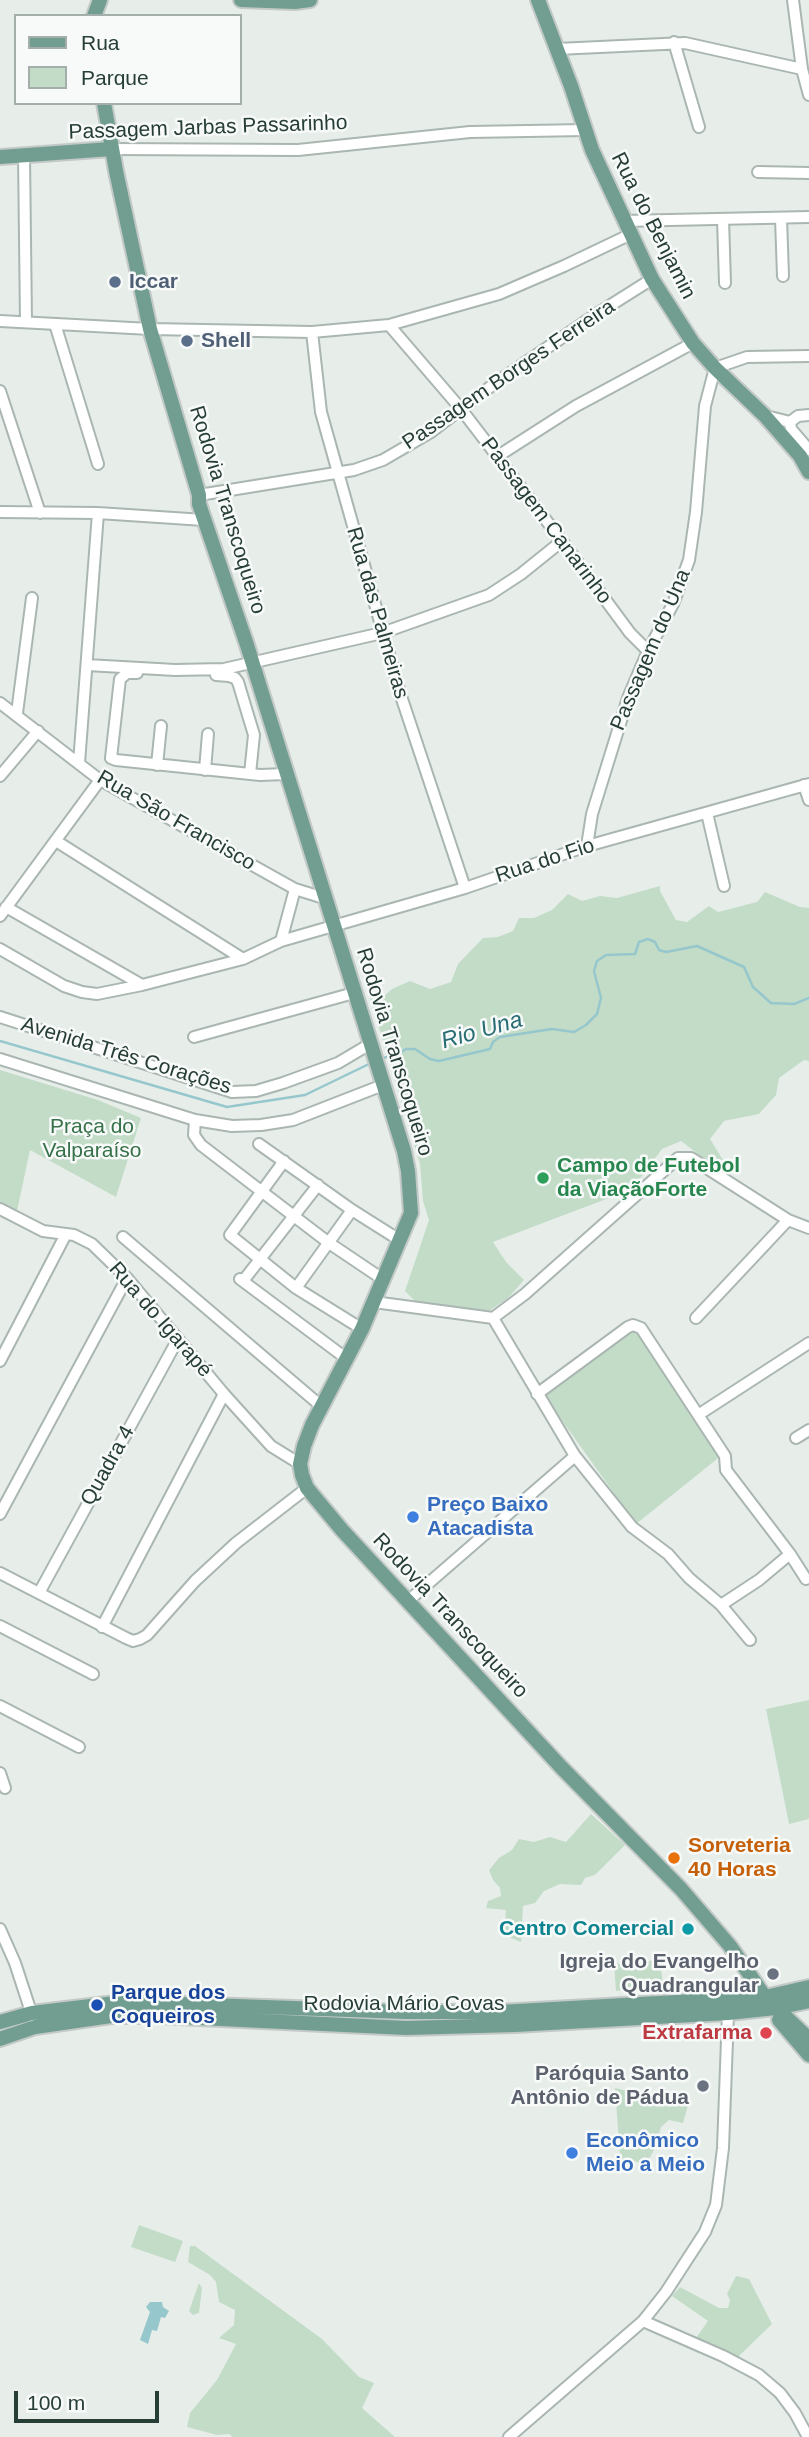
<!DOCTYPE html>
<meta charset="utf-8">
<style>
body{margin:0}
#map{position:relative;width:809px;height:2437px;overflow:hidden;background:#e7eeea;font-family:Arial,sans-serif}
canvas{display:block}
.legend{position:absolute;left:14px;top:14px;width:228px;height:91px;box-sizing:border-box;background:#f7faf9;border:2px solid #a4afab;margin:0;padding:9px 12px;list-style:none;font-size:21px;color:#273e37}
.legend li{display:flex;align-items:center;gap:14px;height:35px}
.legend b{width:35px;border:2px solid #a4afab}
.scale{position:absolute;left:14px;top:2391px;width:145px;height:32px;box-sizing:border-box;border:4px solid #273e37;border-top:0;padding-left:9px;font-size:21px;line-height:24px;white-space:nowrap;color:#273e37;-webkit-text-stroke:5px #f7faf9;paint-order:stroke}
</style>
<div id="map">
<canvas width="809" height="2437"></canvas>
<ul class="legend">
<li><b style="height:9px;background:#719e90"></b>Rua</li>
<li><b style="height:19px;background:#c3dcc8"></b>Parque</li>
</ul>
<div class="scale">100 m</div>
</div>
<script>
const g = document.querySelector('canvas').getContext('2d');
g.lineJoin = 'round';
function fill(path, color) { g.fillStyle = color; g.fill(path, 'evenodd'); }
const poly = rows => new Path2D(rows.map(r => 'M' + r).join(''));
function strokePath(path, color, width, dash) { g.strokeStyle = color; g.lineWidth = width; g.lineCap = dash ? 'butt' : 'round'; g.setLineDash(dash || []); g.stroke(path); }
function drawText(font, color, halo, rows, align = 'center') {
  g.font = font + ' Arial,sans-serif'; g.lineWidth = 5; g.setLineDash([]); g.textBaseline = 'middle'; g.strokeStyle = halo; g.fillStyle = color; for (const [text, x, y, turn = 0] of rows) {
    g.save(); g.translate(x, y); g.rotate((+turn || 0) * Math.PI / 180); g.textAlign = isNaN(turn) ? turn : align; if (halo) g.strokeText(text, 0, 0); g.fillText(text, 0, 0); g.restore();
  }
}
fill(poly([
 [660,886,660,891,676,920,687,922,709,906,718,912,757,902,765,892,800,907,809,908,809,1061,804,1060,779,1078,776,1095,759,1114,724,1121,710,1139,723,1160,710,1163,681,1141,662,1149,627,1196,622,1193,493,1242,506,1262,524,1280,508,1298,489,1311,416,1302,405,1291,429,1220,423,1201,420,1164,370,997,383,997,392,989,410,981,430,989,451,982,458,964,483,938,498,937,513,931,519,918,534,918,552,910,568,894,582,901,600,896,617,898],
 [0,1070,98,1100,141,1118,116,1197,30,1150,17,1211,0,1202],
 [634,1327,722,1455,636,1524,543,1394],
 [809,1700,809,1819,789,1824,766,1709],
 [591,1814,625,1845,595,1875,585,1878,581,1885,560,1884,544,1891,535,1903,523,1906,521,1942,504,1935,506,1910,486,1908,488,1901,501,1896,500,1888,493,1880,489,1870,499,1858,512,1850,519,1839,534,1842,550,1837,566,1842],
 [660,1960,663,1986,616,1991,614,1964],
 [615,2088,661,2099,687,2092,689,2102,683,2123,669,2120,661,2127,654,2150,644,2168,636,2161,625,2170,621,2170],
 [139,2225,183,2241,175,2262,131,2247],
 [190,2246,195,2246,322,2339,359,2377,374,2383,362,2408,395,2437,232,2437,230,2434,217,2435,187,2427,190,2413,217,2380,236,2344,219,2338,234,2325,235,2310,219,2302,216,2282,210,2275,188,2262],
 [736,2276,749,2279,772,2324,737,2358,696,2338,708,2321,672,2296,680,2287,719,2308,728,2308,730,2300,727,2294],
 [199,2283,202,2288,199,2313,193,2315,189,2311]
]), '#c3dcc8');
fill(poly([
 [150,2302,162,2302,163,2307,169,2311,165,2318,161,2317,157,2331,152,2330,148,2344,140,2340,150,2312,146,2307]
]), '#96c7cc');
strokePath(poly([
 [0,1041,227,1107,305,1095,371,1063],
 [380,1059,400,1053,406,1049,415,1049,430,1059,439,1061,490,1049,493,1042,500,1037,552,1029,574,1032,586,1025,597,1014,601,998,594,971,597,961,606,955,635,954,639,942,648,939,655,942,659,950,666,952,697,946,744,967,753,987,771,1003,794,1004,809,998]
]), '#96c7cc', 2.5);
const minor = poly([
 [793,0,802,69,809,95],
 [674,42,699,127],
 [557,49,685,43,802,69],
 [111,149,298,150,470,132,585,130],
 [24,155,26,322],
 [758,172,809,173],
 [781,218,783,276],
 [723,219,725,283],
 [623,221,809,217],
 [0,321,150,329,312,332,389,325,499,294,564,266,629,235],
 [55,324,98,464],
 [389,325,461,409,562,541,630,633,648,651],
 [312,332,321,412,400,693,465,888],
 [0,391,40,513],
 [766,416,790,422,798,416,809,415],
 [790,422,791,429,809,450],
 [498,456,576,406,693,343],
 [199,495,354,470,383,460,431,432,494,384,595,315,652,279],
 [0,512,98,513,204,520],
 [87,665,175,670,224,669,382,633,489,595,521,574,562,541],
 [137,673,127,673,120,679,111,758,116,760,260,775,286,774],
 [216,675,229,676,235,678,238,682,254,735,250,774],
 [0,703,100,780,295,889,327,899],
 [17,713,32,598],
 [79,763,98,513],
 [157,765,161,726],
 [205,770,208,734],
 [0,776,38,731],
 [804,785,809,800],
 [707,813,724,886],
 [56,841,243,959],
 [587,846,592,814,628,698,648,651,673,604,689,560,696,512,705,406,715,368,747,357,809,356],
 [6,907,142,985],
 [0,916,100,780],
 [281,941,295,889],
 [0,949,64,986,82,992,97,994,142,985,243,959,281,941,465,888,587,846,809,784],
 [0,1017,232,1092,256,1091,283,1083,338,1063,370,1044],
 [194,1037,354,993],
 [0,1059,195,1120,232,1126,261,1125,293,1120,383,1085],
 [195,1120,194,1135,201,1145,329,1243,384,1280],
 [259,1144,352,1210,401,1241],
 [284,1161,230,1235,296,1288,362,1329],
 [0,1209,43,1231,74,1235,92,1244,127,1278,224,1394,271,1446,300,1464],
 [123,1237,321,1406],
 [240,1279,347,1359],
 [243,1281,318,1185],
 [296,1288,352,1210],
 [374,1302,493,1318,525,1294,678,1158,691,1158,788,1220,809,1228],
 [493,1318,575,1456,632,1527,668,1554,689,1578,721,1605,750,1640],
 [696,1318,788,1220],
 [0,1361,66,1234],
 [537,1394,628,1327,633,1325,641,1328,725,1456,726,1470,790,1554,806,1579],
 [698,1415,809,1343],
 [796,1438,809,1430],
 [0,1514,127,1278],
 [0,1573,126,1638,133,1641,140,1639,147,1635,195,1581,236,1543,307,1488],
 [39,1593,178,1339],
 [408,1601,575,1456],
 [721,1605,759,1580,790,1554],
 [0,1626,93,1674],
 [102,1627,224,1394],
 [0,1706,79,1747],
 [0,1773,5,1788],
 [0,1929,15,1963,33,2018],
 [643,2321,723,2356,759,2375,780,2393,795,2413,808,2437],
 [509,2437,643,2321,666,2292,705,2232,716,2205,723,2148,728,2013]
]);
const major = poly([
 [241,0,295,2,310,0],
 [538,0,571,86,592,150,652,279,693,343,715,368,765,416,800,456,809,472],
 [94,16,100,0],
 [104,103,116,171,150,329,199,495,199,504,247,645,404,1151,408,1171,411,1213,362,1329,312,1425,304,1446,300,1464,302,1475,307,1488,342,1530,561,1767,681,1889,730,1946,765,1997,809,2039],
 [0,157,111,149],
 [779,2020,809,2055],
 [0,2022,32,2013,124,2002,406,2012,500,2012,765,1997,809,1987],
 [0,2039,35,2027,111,2016,159,2016,406,2028,515,2025,728,2013,776,2008,809,2001]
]);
strokePath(minor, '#aab6b1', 14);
strokePath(major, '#c3c9c7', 18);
strokePath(minor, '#fff', 10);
strokePath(major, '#719e90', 14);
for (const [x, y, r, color] of [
 [115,282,7,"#5c6f8a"],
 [187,341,7,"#5c6f8a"],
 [543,1178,7,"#2e9e5b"],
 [413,1517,7,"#3f7fe0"],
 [674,1858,7,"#e8710a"],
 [688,1929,7,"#0f9aa8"],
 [773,1974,7,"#6b7280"],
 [97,2005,7,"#1a4fb4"],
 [766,2033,7,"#e0444e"],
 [703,2086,7,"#6b7280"],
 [572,2153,7,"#3f7fe0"]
]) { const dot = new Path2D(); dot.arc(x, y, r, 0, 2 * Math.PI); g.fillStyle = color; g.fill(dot); strokePath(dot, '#f7faf9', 2.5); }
drawText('21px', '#273e37', '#f7faf9', [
 ["Passagem Jarbas Passarinho",208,128,-2],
 ["Rua do Benjamin",653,226,63],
 ["Passagem Borges Ferreira",509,375,-34],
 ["Rodovia Transcoqueiro",227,510,73],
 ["Passagem Canarinho",546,521,53],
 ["Rua das Palmeiras",377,613,74],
 ["Passagem do Una",651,650,-67],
 ["Rua São Francisco",176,821,30],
 ["Rua do Fio",545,861,-18],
 ["Rodovia Transcoqueiro",394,1052,73],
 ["Avenida Três Corações",126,1056,17],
 ["Rua do Igarapé",160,1320,49],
 ["Quadra 4",108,1466,-61],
 ["Rodovia Transcoqueiro",450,1616,47],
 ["Rodovia Mário Covas",404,2004]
]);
drawText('bold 21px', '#4e5e75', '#f7faf9', [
 ["Iccar",129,282],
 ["Shell",201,341]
], 'left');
drawText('21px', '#367149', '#f7faf9', [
 ["Praça do",92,1127],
 ["Valparaíso",92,1151]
]);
drawText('bold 21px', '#27864d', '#f7faf9', [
 ["Campo de Futebol",557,1166],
 ["da ViaçãoForte",557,1190]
], 'left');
drawText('bold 21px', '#366cbe', '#f7faf9', [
 ["Preço Baixo",427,1505],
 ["Atacadista",427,1529],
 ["Econômico",586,2141],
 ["Meio a Meio",586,2165]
], 'left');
drawText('bold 21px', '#c56008', '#f7faf9', [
 ["Sorveteria",688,1846],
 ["40 Horas",688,1870]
], 'left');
drawText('bold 21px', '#0d838f', '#f7faf9', [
 ["Centro Comercial",674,1929]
], 'right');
drawText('bold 21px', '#5b616d', '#f7faf9', [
 ["Igreja do Evangelho",759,1962],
 ["Quadrangular",759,1986],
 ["Paróquia Santo",689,2074],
 ["Antônio de Pádua",689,2098]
], 'right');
drawText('bold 21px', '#164399', '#f7faf9', [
 ["Parque dos",111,1993],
 ["Coqueiros",111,2017]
], 'left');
drawText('bold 21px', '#be3a42', '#f7faf9', [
 ["Extrafarma",752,2033]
], 'right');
drawText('italic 23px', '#286c74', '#f7faf9', [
 ["Rio Una",482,1031,-16]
]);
</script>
